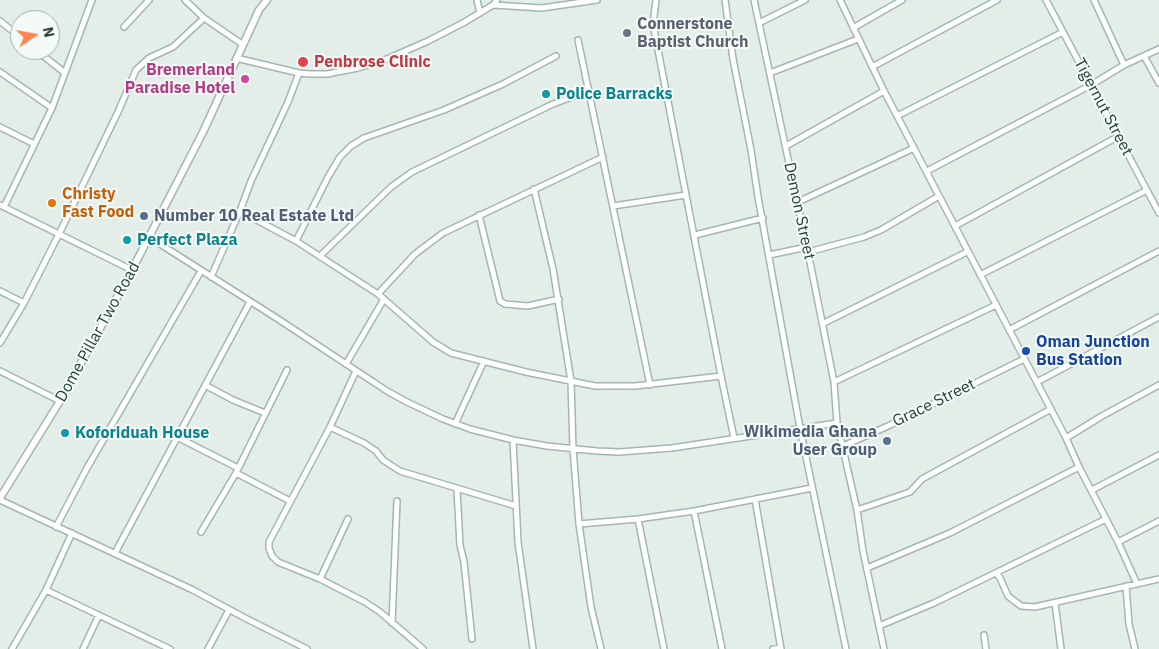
<!DOCTYPE html>
<style>
body{margin:0}
#map{position:relative;width:1159px;height:649px;overflow:hidden;background:#e3eee9;font-family:"IBM Plex Sans",sans-serif}
canvas{display:block}
.north{position:absolute;left:10px;top:10px;width:50px;height:50px;box-sizing:border-box;background:#f4faf7;border:1px solid #a0b0ab;border-radius:50%;rotate:78deg;font-size:14px;font-weight:700;line-height:20px;text-align:center;color:#21403a}
.north::after{content:'';display:block;margin:auto;width:18px;height:22px;background:#fc8552;clip-path:polygon(50% 0,100% 100%,50% 72%,0 100%)}
</style>
<div id="map">
<canvas width="1159" height="649"></canvas>
<div class="north">N</div>
</div>
<script>
const g = document.querySelector('canvas').getContext('2d');
g.lineJoin = 'round';
const poly = rows => new Path2D(rows.map(r => 'M' + r).join(''));
function strokePath(path, color, width, dash) { g.strokeStyle = color; g.lineWidth = width; g.lineCap = dash ? 'butt' : 'round'; g.setLineDash(dash || []); g.stroke(path); }
function drawText(font, color, halo, rows, align = 'center') {
  g.font = font + ' "IBM Plex Sans",sans-serif'; g.lineWidth = 4; g.setLineDash([]); g.textBaseline = 'middle'; g.strokeStyle = halo; g.fillStyle = color; for (const [text, x, y, turn = 0] of rows) {
    g.save(); g.translate(x, y); g.rotate((+turn || 0) * Math.PI / 180); g.textAlign = isNaN(turn) ? turn : align; if (halo) g.strokeText(text, 0, 0); g.fillText(text, 0, 0); g.restore();
  }
}
const minor = poly([
 [185,0,204,18,242,44],
 [477,0,480,13],
 [656,0,653,24,721,376,734,438],
 [725,0,733,59,751,150,758,197,800,428,846,649],
 [754,0,808,252,834,382,837,423,857,510,863,551,884,649],
 [840,0,884,91,1066,438,1079,467,1118,542,1137,584],
 [1046,0,1159,213],
 [1094,0,1124,65],
 [493,5,542,8,597,0],
 [0,21,20,37],
 [759,23,805,0],
 [124,27,149,0],
 [853,28,902,0],
 [578,40,650,385],
 [36,50,65,73],
 [1144,56,1159,83],
 [236,58,299,73,310,74,327,74,358,68,387,59,428,41,463,23,493,5,497,0],
 [872,67,997,0],
 [0,72,52,108],
 [299,73,288,102,251,181,240,211,296,241,378,294,433,342,451,353,526,372,595,386,635,386,721,376],
 [770,73,858,39],
 [897,116,1063,32],
 [0,127,34,144],
 [786,146,884,91],
 [927,171,1091,85,1124,65,1159,49],
 [534,189,553,269,571,381,573,449,579,524,591,607,601,649],
 [798,202,914,148],
 [0,205,132,270],
 [613,206,686,195],
 [4,207,52,108,92,0],
 [479,215,500,301,505,304,528,306,559,299],
 [955,226,1119,136],
 [695,235,763,218],
 [149,237,278,319,387,391,407,402,443,419,470,429,513,440,547,446,597,451,619,452,672,448,837,423],
 [296,241,328,177,340,157,351,146,364,138,444,110,503,84,556,56],
 [808,252,864,237,881,230,939,196],
 [769,255,807,247],
 [320,256,391,187,412,172,553,104,588,91],
 [980,275,1147,190],
 [211,277,240,211],
 [0,291,24,303],
 [378,294,415,254,443,233,603,157],
 [822,324,967,252],
 [1009,330,1159,251],
 [0,343,24,303,59,234,118,112,136,70,149,58,173,47,204,18],
 [346,364,384,299],
 [0,371,60,401],
 [356,371,330,427,269,542,269,548,272,556,278,562,320,579,365,602,380,612,423,649],
 [834,382,996,305],
 [1037,382,1159,317],
 [205,385,233,400,265,413],
 [455,424,484,361],
 [330,427,364,443,376,451,383,460,400,471,516,506],
 [177,437,238,468],
 [1066,438,1102,416,1159,385],
 [513,440,518,542,533,649],
 [843,446,888,426,1024,359],
 [236,473,290,501],
 [457,489,460,545,464,562,472,639],
 [1092,490,1159,455],
 [755,499,781,649],
 [0,500,193,590,245,618,307,649],
 [857,510,910,492,922,479,1051,409],
 [694,511,722,649],
 [638,519,664,649],
 [579,524,638,519,694,511,812,488],
 [56,527,87,468,201,271],
 [201,532,236,473,287,370],
 [1118,542,1159,521],
 [115,553,250,302],
 [867,568,950,533,1079,467],
 [996,573,1000,578,1008,596,1021,606,1035,607,1159,579],
 [320,579,348,519],
 [1126,586,1129,624,1135,649],
 [46,590,170,649],
 [1055,603,1061,649],
 [392,623,397,501],
 [879,626,934,603,1106,519],
 [984,635,986,649],
 [12,649,46,590,72,533],
 [83,649,99,615],
 [208,649,229,610],
 [773,649,781,648]
]);
const tertiary = poly([
 [0,498,60,401,132,270,203,132,259,10,267,0]
]);
strokePath(minor, '#a5b6b1', 8);
strokePath(tertiary, '#a5b6b1', 9);
strokePath(minor, '#fff', 5);
strokePath(tertiary, '#fff', 6);
for (const [x, y, r, color] of [
 [627,33,5,"#6b7280"],
 [303,62,6,"#e0444e"],
 [245,79,5,"#d1479c"],
 [546,94,5,"#0f9aa8"],
 [52,203,5,"#e8710a"],
 [144,216,5,"#5c6f8a"],
 [127,240,5,"#0f9aa8"],
 [1026,351,5,"#1a4fb4"],
 [65,433,5,"#0f9aa8"],
 [887,441,5,"#5c6f8a"]
]) { const dot = new Path2D(); dot.arc(x, y, r, 0, 2 * Math.PI); g.fillStyle = color; g.fill(dot); strokePath(dot, '#f4faf7', 2); }
drawText('bold 16px', '#5b616d', '#f4faf7', [
 ["Connerstone",637,24],
 ["Baptist Church",637,42]
], 'left');
drawText('bold 16px', '#be3a42', '#f4faf7', [
 ["Penbrose Clinic",314,62]
], 'left');
drawText('bold 16px', '#b23c85', '#f4faf7', [
 ["Bremerland",235,70],
 ["Paradise Hotel",235,88]
], 'right');
drawText('bold 16px', '#0d838f', '#f4faf7', [
 ["Police Barracks",556,94],
 ["Perfect Plaza",137,240],
 ["Koforiduah House",75,433]
], 'left');
drawText('16px', '#21403a', '#f4faf7', [
 ["Tigernut Street",1103,107,62],
 ["Demon Street",799,211,78],
 ["Dome Pillar Two Road",98,332,-61],
 ["Grace Street",934,403,-26]
]);
drawText('bold 16px', '#c56008', '#f4faf7', [
 ["Christy",62,194],
 ["Fast Food",62,212]
], 'left');
drawText('bold 16px', '#4e5e75', '#f4faf7', [
 ["Number 10 Real Estate Ltd",154,216],
 ["Wikimedia Ghana",877,432,"right"],
 ["User Group",877,450,"right"]
], 'left');
drawText('bold 16px', '#164399', '#f4faf7', [
 ["Oman Junction",1036,342],
 ["Bus Station",1036,360]
], 'left');
</script>
